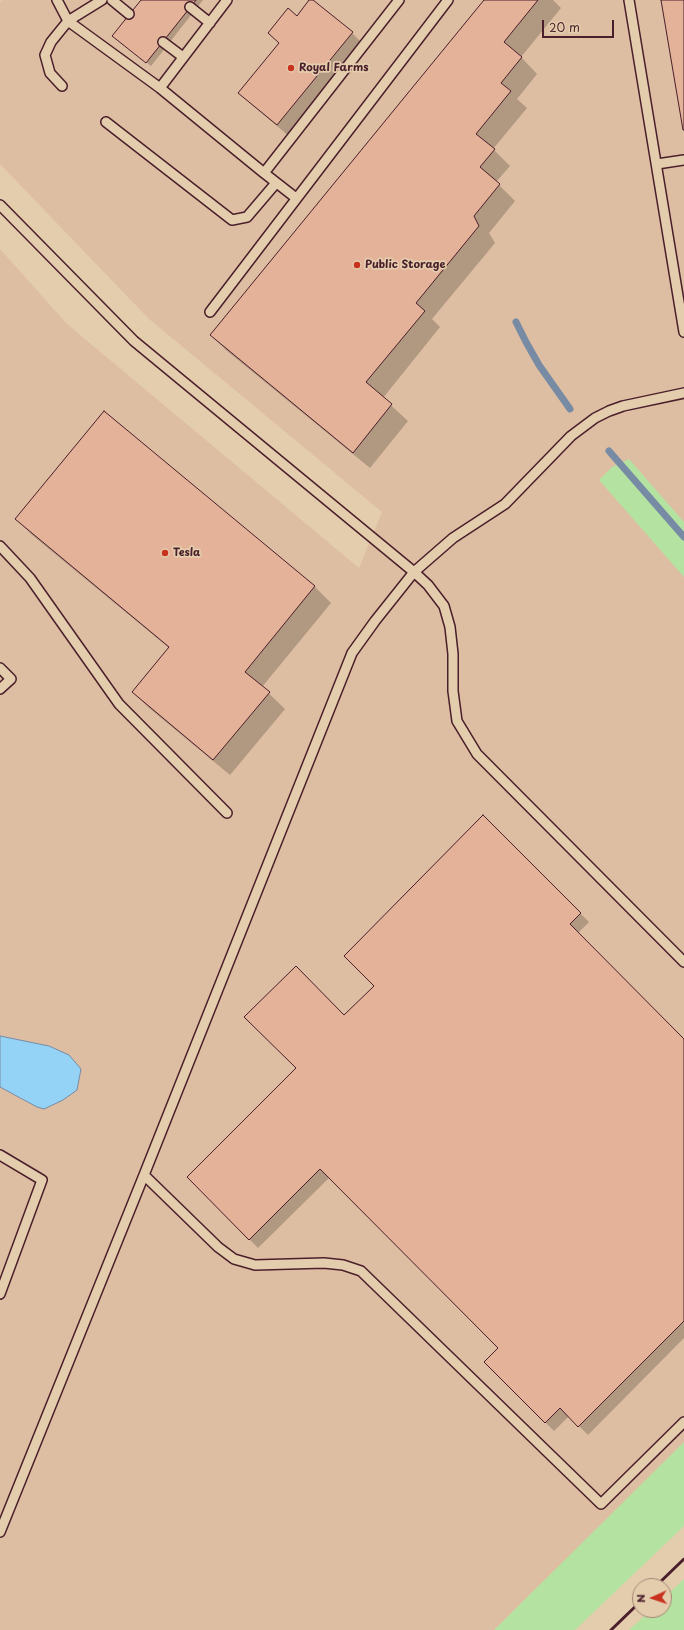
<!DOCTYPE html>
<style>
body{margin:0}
#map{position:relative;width:684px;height:1630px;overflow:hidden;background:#e4cdad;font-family:"Playpen Sans",sans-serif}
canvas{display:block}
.north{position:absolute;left:632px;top:1578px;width:40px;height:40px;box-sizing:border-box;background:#e4cdad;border:1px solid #a68779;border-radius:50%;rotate:267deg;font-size:11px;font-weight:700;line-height:16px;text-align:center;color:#4a1f2b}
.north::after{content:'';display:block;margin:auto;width:14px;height:18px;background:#c8321e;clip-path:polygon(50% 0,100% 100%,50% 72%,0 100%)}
.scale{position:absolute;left:542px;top:20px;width:72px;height:18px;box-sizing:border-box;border:2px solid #4a1f2b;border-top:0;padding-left:5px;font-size:12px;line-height:14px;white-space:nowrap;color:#4a1f2b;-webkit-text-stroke:3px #e4cdad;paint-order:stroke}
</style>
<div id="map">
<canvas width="684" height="1630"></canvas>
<div class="north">N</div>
<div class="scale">20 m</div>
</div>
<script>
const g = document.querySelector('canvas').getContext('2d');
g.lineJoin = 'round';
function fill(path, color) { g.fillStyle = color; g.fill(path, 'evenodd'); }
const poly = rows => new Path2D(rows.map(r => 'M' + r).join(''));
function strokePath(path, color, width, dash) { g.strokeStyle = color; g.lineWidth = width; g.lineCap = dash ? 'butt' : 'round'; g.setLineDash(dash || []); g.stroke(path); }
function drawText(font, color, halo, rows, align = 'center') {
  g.font = font + ' "Playpen Sans",sans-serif'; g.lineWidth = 3.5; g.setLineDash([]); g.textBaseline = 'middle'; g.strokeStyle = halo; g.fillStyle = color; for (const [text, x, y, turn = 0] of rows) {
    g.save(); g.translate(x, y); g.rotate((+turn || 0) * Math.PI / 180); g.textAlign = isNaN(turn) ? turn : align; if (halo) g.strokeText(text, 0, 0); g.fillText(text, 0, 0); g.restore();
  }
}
fill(poly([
 [2,0,684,0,684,1484,534,1630,0,1630,0,249,67,324,359,568,382,512,149,319,0,164,0,3]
]), '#debea2');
fill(poly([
 [629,459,684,522,684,577,599,480,612,467],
 [684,1442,684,1526,575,1630,494,1630],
 [684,1579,684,1630,629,1630,651,1610,664,1610,664,1598]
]), '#b4e2a1');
const water = poly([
 [0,1036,49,1046,69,1055,81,1069,77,1090,63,1100,44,1109,37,1107,0,1087,0,1036]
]);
fill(water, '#95d3f6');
strokePath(water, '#778ba5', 1);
fill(poly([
 [142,0,203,0,151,66,118,40],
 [311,0,352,33,365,46,290,137,252,105,240,93,280,43,297,17],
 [486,0,553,0,561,8,521,57,537,74,517,99,527,108,493,149,510,166,496,182,515,201,489,233,495,243,432,319,440,327,383,398,408,421,370,468,227,351,211,335],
 [104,412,315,587,331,603,262,687,285,709,230,775,149,708,133,692,169,648,32,535,16,519],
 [483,817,589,922,578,933,684,1040,684,1338,588,1435,569,1416,554,1431,485,1362,499,1348,330,1177,258,1248,188,1177,297,1068,344,1017,375,986]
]), '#0003');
strokePath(poly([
 [516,322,526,342,539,365,570,409],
 [609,451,684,537]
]), '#778ba5', 7);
const building = poly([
 [141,0,196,0,146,63,112,36,141,0],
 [309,0,313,0,353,32,277,125,238,93,279,43,268,33,288,8,297,16,309,0],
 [484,0,538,0,504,42,522,57,501,83,511,91,476,134,495,149,480,167,500,184,474,216,479,226,416,303,425,311,366,382,392,404,353,453,210,335,484,0],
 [661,0,684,0,684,130,683,130,661,0],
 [104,411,315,586,245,672,270,692,213,760,132,692,169,647,15,519,104,411],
 [483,815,581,913,570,924,684,1039,684,1321,578,1427,560,1408,545,1423,484,1362,498,1348,320,1169,249,1240,187,1177,296,1068,244,1017,296,966,344,1015,374,986,344,956,483,815]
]);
fill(building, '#e4b199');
strokePath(building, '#4a1f2b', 1);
const lane = poly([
 [57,0,68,21,160,88,264,173,399,0],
 [112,0,129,14],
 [629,0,684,332],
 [190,7,210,23],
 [163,42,183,57],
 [62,86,50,73,45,55,51,42,68,21,102,0],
 [160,88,227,0],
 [106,122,232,220,247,217,276,183],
 [657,164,684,160],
 [264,173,296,198],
 [0,205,134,341,414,572,428,585,444,606,450,627,453,654,453,691,457,721,477,754,684,962],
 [210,312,448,0],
 [0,546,30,578,119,704,227,813],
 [0,668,11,679,0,689],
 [0,1155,42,1180,0,1294],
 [144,1175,218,1247,234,1259,255,1265,324,1263,343,1265,361,1271,601,1504,684,1422],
 [0,1532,144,1175,352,653,375,621,414,572,453,538,505,504,571,436,595,418,609,411,623,406,684,393]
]);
strokePath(lane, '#4a1f2b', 12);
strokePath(lane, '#e4cdad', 9);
strokePath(poly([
 [656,1586,684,1559],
 [611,1630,640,1602]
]), '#4a1f2b', 3);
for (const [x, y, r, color] of [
 [291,68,4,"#c8321e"],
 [357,265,4,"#c8321e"],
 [165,553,4,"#c8321e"]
]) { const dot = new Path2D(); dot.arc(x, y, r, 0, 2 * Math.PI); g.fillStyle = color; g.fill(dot); strokePath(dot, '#e4cdad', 1.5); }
drawText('bold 11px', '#4a1f2b', '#e4cdad', [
 ["Royal Farms",299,68],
 ["Public Storage",365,265],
 ["Tesla",173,553]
], 'left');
</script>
